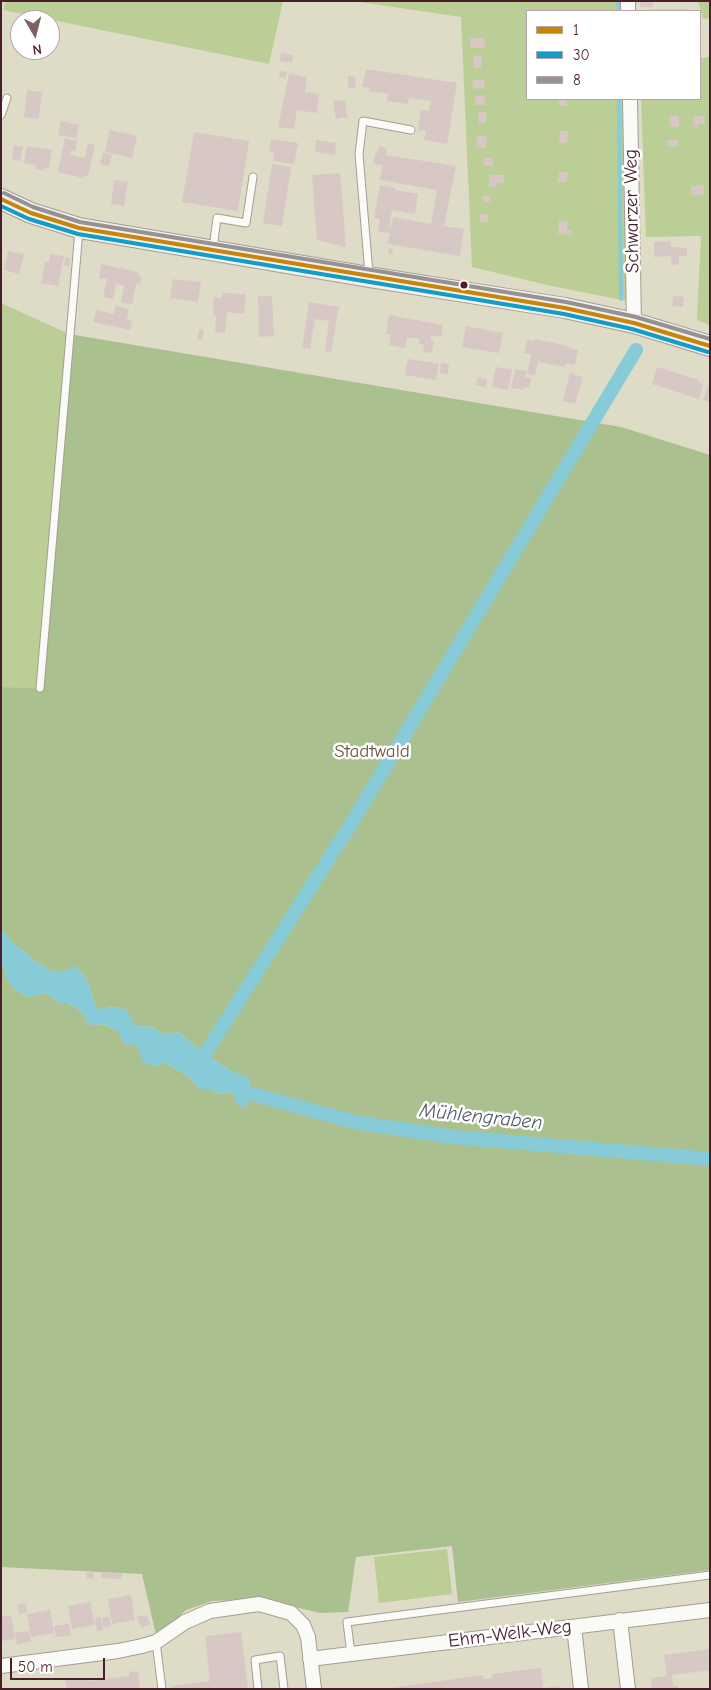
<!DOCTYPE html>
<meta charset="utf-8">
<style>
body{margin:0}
#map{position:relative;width:711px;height:1690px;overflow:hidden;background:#dedbc7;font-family:"Comic Neue",sans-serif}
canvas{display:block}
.frame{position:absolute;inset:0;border:2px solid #4a1f2b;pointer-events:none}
.legend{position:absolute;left:526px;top:10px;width:175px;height:90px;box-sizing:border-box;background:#fff;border:1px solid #b7a5aa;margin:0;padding:6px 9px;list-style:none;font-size:15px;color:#4a1f2b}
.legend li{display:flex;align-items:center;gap:10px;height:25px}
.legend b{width:25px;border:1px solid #b7a5aa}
.north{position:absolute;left:10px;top:10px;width:50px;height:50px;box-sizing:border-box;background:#fff;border:1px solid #b7a5aa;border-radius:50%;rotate:172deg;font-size:14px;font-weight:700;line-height:20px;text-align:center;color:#4a1f2b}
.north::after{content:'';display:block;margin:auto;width:18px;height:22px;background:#7e6162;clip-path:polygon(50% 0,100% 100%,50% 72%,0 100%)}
.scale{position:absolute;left:10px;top:1658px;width:95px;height:22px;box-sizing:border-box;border:2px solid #4a1f2b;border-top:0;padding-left:6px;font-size:15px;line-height:18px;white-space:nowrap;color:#4a1f2b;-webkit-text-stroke:4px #fff;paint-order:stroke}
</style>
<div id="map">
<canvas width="711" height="1690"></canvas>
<div class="frame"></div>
<ul class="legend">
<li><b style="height:6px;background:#c9840b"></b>1</li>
<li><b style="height:6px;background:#129cc7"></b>30</li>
<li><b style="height:6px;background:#959296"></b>8</li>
</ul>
<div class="north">N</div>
<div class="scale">50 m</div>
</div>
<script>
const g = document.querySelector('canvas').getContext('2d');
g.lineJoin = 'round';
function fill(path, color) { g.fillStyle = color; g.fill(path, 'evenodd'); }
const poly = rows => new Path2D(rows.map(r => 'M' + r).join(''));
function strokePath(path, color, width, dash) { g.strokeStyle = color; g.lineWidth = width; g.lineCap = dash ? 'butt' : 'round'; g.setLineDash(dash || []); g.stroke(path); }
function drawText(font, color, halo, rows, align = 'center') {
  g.font = font + ' "Comic Neue",sans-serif'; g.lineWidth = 5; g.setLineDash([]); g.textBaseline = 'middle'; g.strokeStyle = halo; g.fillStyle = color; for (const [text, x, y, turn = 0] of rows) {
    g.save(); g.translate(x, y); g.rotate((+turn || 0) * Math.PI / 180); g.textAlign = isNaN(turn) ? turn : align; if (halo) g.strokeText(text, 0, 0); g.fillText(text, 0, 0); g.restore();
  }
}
fill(poly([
 [6,1,283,1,269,64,3,10],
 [353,1,623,1,623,11,527,11,527,99,624,99,627,301,547,285,472,267,461,17],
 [698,1,710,1,710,18,703,19],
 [710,57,710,325,697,320,701,236,646,237,641,99,700,99,700,58],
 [1,303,69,334,40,688,1,687],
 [447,1549,452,1594,379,1603,374,1557]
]), '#bbce96');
fill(poly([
 [69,334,621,427,710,455,710,1570,458,1602,452,1546,356,1557,348,1612,320,1613,262,1599,212,1601,186,1610,161,1634,156,1635,142,1574,1,1567,1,966,5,969,15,989,24,995,30,997,43,993,54,998,59,1003,68,1003,83,1013,87,1022,92,1025,102,1024,119,1031,137,1045,153,1066,166,1063,189,1077,200,1089,210,1089,220,1094,234,1092,243,1108,252,1094,249,1078,232,1071,205,1054,178,1032,162,1034,153,1027,136,1026,126,1010,115,1007,97,1009,93,999,88,981,76,966,66,971,52,971,34,961,26,952,14,945,1,928,1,687,40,688]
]), '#aac08e');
fill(poly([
 [1,928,14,945,26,952,34,961,52,971,66,971,75,965,88,981,93,999,97,1009,115,1007,126,1010,136,1026,153,1027,162,1034,178,1032,205,1054,232,1071,249,1078,252,1094,244,1108,236,1104,234,1092,220,1094,210,1089,200,1089,189,1077,166,1063,153,1066,143,1062,137,1045,124,1044,118,1031,103,1024,92,1025,87,1022,83,1013,68,1003,59,1003,54,998,43,993,30,997,24,995,15,989,5,978,5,969,1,966]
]), '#87cad8');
strokePath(poly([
 [618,1,619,11],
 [619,99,621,299]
]), '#87cad8', 4);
strokePath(poly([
 [205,1054,354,819,636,350],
 [252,1094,354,1122,453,1137,710,1159]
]), '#87cad8', 14);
fill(poly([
 [640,1,653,1,653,7,640,7],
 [650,9,688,9,688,11,650,11],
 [470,38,485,38,485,48,470,48],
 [281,53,293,55,292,62,280,61],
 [474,55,482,56,481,69,473,68],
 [366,69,457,83,447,144,424,140,426,131,418,130,421,109,429,111,431,101,409,98,408,104,387,101,388,94,369,91,370,88,362,87],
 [280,71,287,72,286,78,279,77],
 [289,74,307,77,305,92,319,94,317,113,297,110,294,129,278,127],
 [348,76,355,76,356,88,348,88],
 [484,79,485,88,473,89,472,81],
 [27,90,42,92,39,119,24,117],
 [485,95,485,105,475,105,475,96],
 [559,99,567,99,567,106,559,106],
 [345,100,347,117,336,119,333,101],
 [478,112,486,112,486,123,479,123],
 [669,116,679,116,679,127,670,127],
 [704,116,705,124,697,124,698,127,694,127,693,117],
 [61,121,79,125,76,138,58,135],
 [110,130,137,136,132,158,105,152],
 [560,131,568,131,567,143,559,143],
 [194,132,249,141,238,211,182,202],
 [477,136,487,136,486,148,476,147],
 [65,138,77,141,75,151,71,150,70,155,85,158,88,143,95,145,88,176,84,175,83,178,58,172],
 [271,139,298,143,294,164,273,161,274,152,269,151],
 [316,140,336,143,335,155,315,152],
 [667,140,678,140,678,146,668,147],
 [14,145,23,147,20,161,12,160],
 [27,146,52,150,49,168,45,167,44,171,36,169,36,165,24,163],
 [379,146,387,148,386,155,456,166,444,226,464,229,460,256,388,244,390,233,378,232,380,219,374,218,380,185,395,188,395,190,418,194,415,214,392,210,389,227,391,227,393,217,431,224,437,190,380,180,383,165,373,164,375,153,378,153],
 [103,153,112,155,109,166,100,164],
 [484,157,493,158,493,166,484,165],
 [272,164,291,167,282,226,263,223],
 [559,172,568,172,567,182,558,182],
 [340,173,346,247,317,240,312,175],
 [489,175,504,175,504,183,497,183,497,187,489,187],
 [114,180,128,182,124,206,111,204],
 [704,185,704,194,692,196,691,186],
 [483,196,490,196,490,202,483,202],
 [480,214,488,215,488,222,480,222],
 [559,221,567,221,567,230,572,231,572,235,558,234],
 [671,241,671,247,687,248,687,256,679,256,679,264,672,265,671,256,654,257,654,242],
 [389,248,393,249,392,255,388,254],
 [8,251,24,254,19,274,4,270],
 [50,254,64,256,58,286,41,283,45,261,49,262],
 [65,257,70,258,69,266,64,265],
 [101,264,138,272,138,275,142,276,140,285,136,284,132,304,121,302,124,286,116,284,113,299,103,297,107,279,99,278],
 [173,279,201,282,198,302,170,298],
 [222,293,246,294,244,314,227,312,225,333,215,332,216,316,213,316,214,297,222,298],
 [258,296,272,296,274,336,259,337],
 [673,296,684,297,683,307,672,306],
 [309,302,339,307,331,352,325,351,329,321,315,319,310,349,302,348],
 [115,306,129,309,127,320,132,321,130,330,93,322,96,310,114,314],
 [389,315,443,325,441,337,431,335,431,341,434,341,432,353,423,352,424,345,419,344,420,339,407,337,405,348,389,345,391,334,386,334],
 [466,326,503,333,499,353,462,347],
 [199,329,204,330,202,340,197,339],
 [534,339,569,346,569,348,578,350,575,365,566,363,565,367,538,362,535,376,527,374,531,354,524,353,527,340,534,341],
 [408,359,439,364,436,380,405,375],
 [441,363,449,364,448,374,440,373],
 [496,367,512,370,508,390,492,387],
 [657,367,699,380,698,382,703,384,699,399,652,384],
 [515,369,526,371,525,377,531,378,529,388,524,387,523,390,511,388],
 [570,373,583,377,575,404,563,401],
 [478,377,487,379,486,387,476,385],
 [708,386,710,387,710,402,703,400],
 [93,1572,94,1578,87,1579,86,1573],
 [101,1572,122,1573,121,1579,101,1578],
 [131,1595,135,1620,112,1624,108,1599],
 [90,1602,95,1625,72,1629,68,1606],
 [26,1603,27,1612,19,1614,18,1604],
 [50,1610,54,1633,31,1637,27,1614],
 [11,1615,15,1639,1,1641,1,1617],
 [146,1615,151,1624,142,1628,136,1617],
 [101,1617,103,1630,97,1631,95,1618],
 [109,1617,111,1626,104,1627,102,1618],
 [69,1624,71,1636,56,1637,54,1626],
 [29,1631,31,1641,17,1645,15,1633],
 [241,1632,248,1689,172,1689,171,1686,210,1681,205,1636],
 [710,1649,710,1670,672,1675,673,1686,677,1686,678,1689,652,1689,651,1678,667,1676,664,1655],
 [541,1668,543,1689,385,1689,483,1675,483,1679,493,1678,492,1674],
 [138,1671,140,1689,67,1689,65,1680,89,1677,89,1681,129,1676,129,1672],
 [559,1686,559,1689,546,1689,545,1688]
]), '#d8c8c5');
const lane = poly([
 [1,115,7,98],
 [213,248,217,218,246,223,253,177],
 [369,274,359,154,363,121,411,130],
 [40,688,79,230],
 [156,1642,162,1689],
 [351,1654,347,1622,710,1575],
 [258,1689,255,1660,280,1656,284,1689]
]);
const street = poly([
 [628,1,628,11],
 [630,99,634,323],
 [620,1620,628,1689],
 [574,1627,581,1689],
 [310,1659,710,1610],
 [1,1666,118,1651,142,1646,156,1642,185,1622,210,1611,259,1604,291,1613,303,1625,308,1637,314,1689]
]);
const secondary = poly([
 [1,199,31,213,79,228,369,277,565,308,634,323,710,346]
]);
strokePath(lane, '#a59d93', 9);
strokePath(street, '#a59d93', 16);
strokePath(secondary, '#a59d93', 22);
strokePath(lane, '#fafaf7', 7);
strokePath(street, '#fafaf7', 14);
strokePath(secondary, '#f4f1ec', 20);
strokePath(poly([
 [1,199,31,213,79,228,565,308,634,323,710,346]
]), '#c9840b', 4);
strokePath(poly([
 [1,206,29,219,78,234,564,314,632,329,708,352]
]), '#129cc7', 4);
strokePath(poly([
 [4,193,33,207,80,222,566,302,636,317,710,339]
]), '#959296', 4);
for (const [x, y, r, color] of [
 [464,285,4.5,"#4a1f2b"]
]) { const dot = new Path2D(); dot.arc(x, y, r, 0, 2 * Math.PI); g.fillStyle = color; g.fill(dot); strokePath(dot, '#fff', 2); }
drawText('19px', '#4a1f2b', '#fff', [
 ["Schwarzer Weg",632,211,-91],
 ["Ehm-Welk-Weg",510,1634,-7]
]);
drawText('19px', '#685842', '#fff', [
 ["Stadtwald",372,752]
]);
drawText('italic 20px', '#52586a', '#fff', [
 ["Mühlengraben",481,1117,6]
]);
</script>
